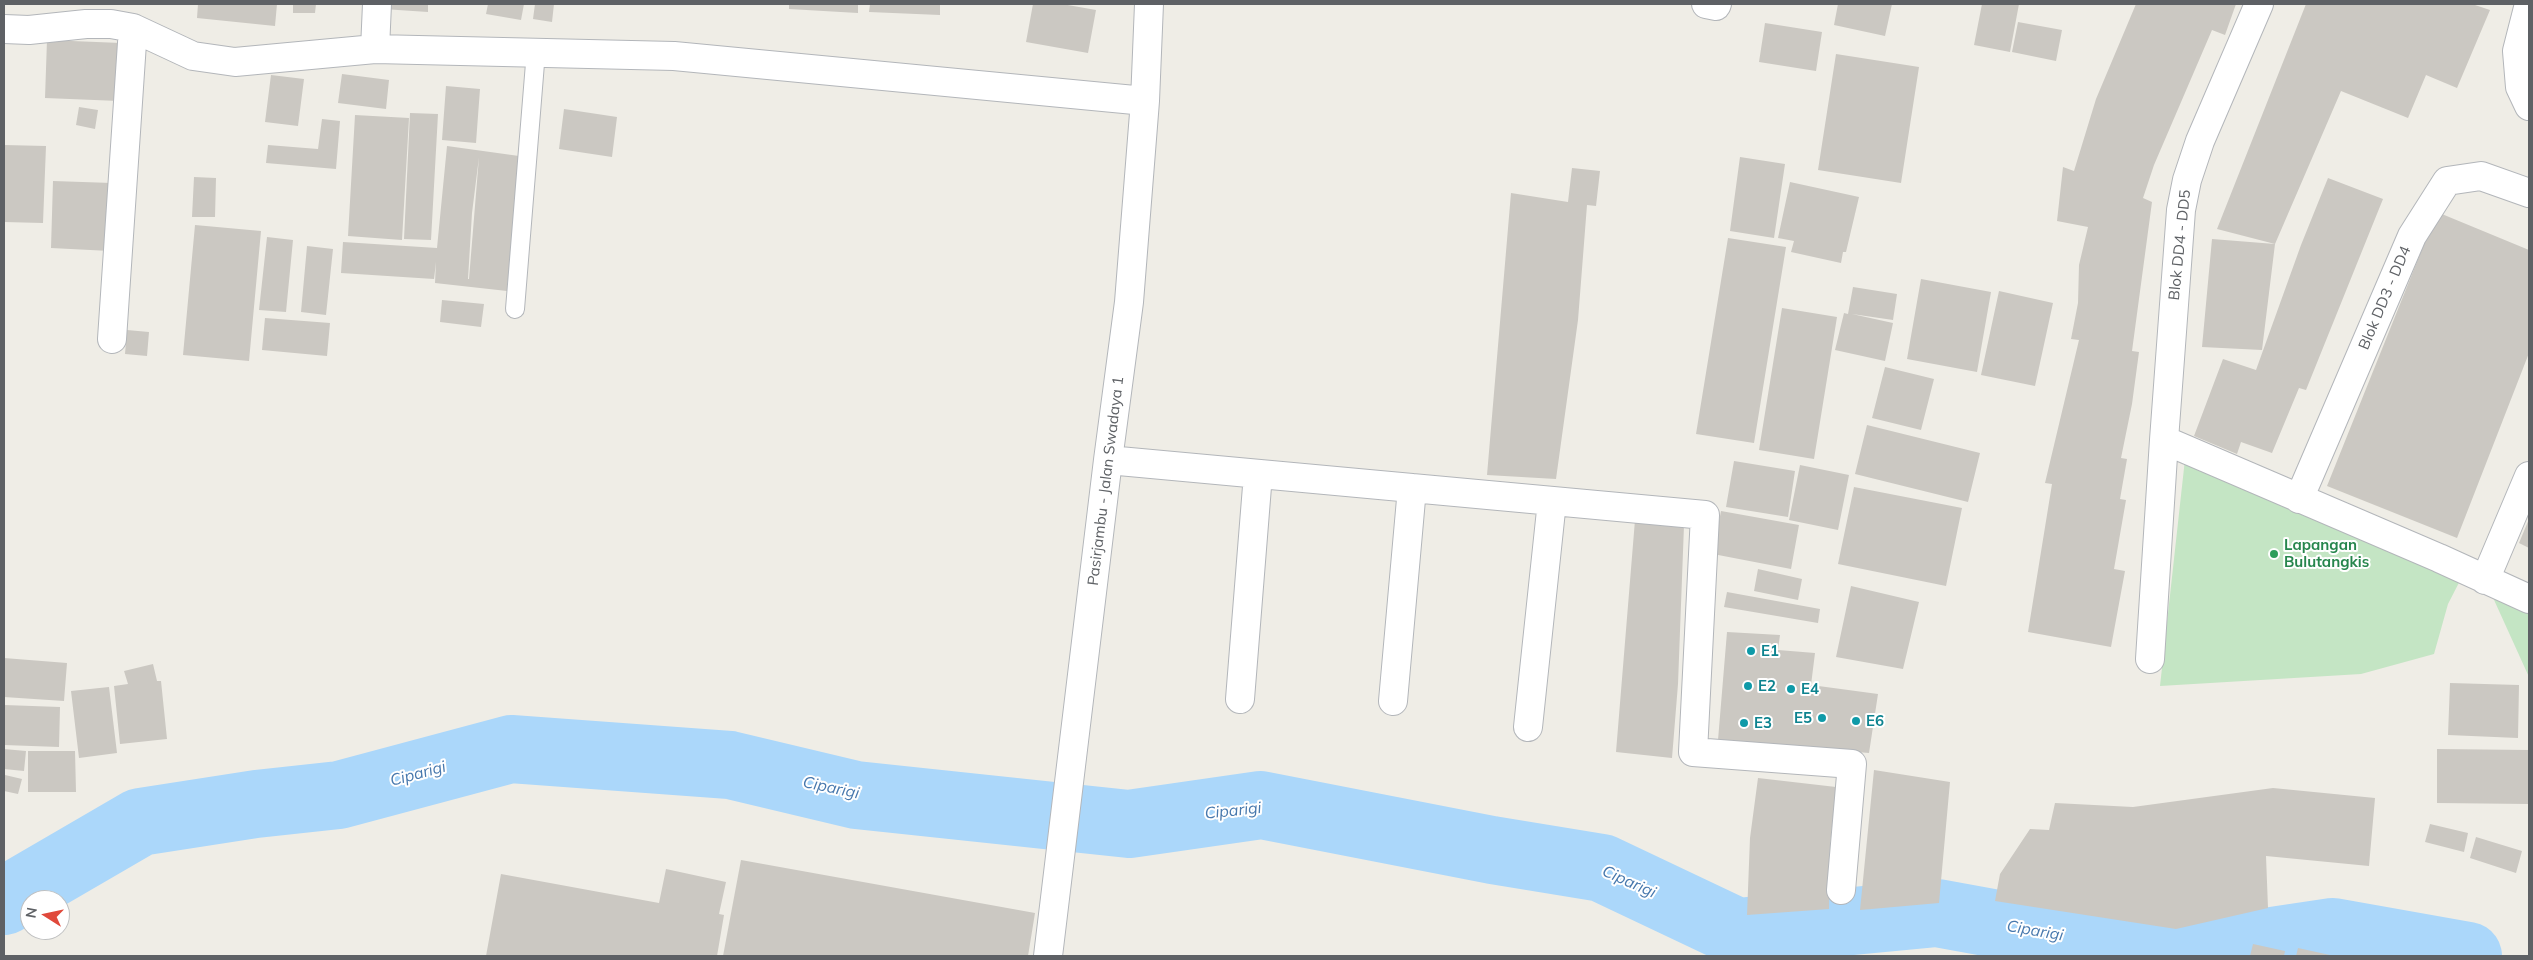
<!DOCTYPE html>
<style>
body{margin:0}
#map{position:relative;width:2533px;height:960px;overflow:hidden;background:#efede6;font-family:Mulish,sans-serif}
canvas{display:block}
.frame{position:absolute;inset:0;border:5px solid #5e6165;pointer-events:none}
.north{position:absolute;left:20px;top:890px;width:50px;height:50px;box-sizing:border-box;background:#fff;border:1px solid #bfc0c1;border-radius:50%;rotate:280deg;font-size:14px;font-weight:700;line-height:20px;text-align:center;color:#5e6165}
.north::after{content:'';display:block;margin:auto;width:18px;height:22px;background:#e0493b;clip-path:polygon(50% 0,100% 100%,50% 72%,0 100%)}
</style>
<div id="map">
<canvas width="2533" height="960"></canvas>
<div class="frame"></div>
<div class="north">N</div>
</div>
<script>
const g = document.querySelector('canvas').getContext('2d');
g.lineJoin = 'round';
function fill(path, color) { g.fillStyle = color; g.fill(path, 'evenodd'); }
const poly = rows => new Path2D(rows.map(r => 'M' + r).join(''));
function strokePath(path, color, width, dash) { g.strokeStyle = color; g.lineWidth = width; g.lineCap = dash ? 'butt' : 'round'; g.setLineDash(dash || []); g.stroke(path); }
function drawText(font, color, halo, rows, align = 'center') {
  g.font = font + ' Mulish,sans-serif'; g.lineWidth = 4; g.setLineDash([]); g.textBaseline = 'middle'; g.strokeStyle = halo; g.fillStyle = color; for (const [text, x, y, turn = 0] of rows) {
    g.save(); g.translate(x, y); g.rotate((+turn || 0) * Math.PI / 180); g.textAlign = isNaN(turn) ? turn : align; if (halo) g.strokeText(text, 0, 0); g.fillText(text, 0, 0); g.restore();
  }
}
fill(poly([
 [2186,450,2466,569,2448,604,2434,654,2361,674,2160,686],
 [2485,580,2529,599,2529,677]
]), '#c4e5c4');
strokePath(poly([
 [4,901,140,822,256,804,339,795,511,749,730,765,856,795,1129,824,1261,805,1492,850,1602,868,1737,932,1937,913,2172,956,2333,932,2468,956]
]), '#abd7fa', 68);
fill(poly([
 [198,4,277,4,275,26,197,18],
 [293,4,316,4,315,13,293,13],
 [383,4,428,4,428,12,383,9],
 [488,4,524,4,521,20,486,14],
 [535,4,554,4,552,22,533,19],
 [789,4,858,4,858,13,789,9],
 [870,4,940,4,940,15,869,12],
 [1033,4,1062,4,1096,10,1088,53,1026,42],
 [1838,4,1892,4,1885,36,1834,25],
 [1982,4,2019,4,2010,52,1974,45],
 [2136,4,2236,4,2225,35,2212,30,2154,165,2143,198,2152,202,2132,351,2139,352,2132,404,2121,458,2127,459,2120,499,2126,500,2114,569,2125,571,2111,647,2028,632,2052,484,2045,483,2079,340,2071,339,2078,303,2079,265,2088,227,2057,221,2063,167,2074,171,2096,99],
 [2306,4,2472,4,2490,10,2457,88,2426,75,2408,118,2341,91,2275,244,2217,229],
 [2018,22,2062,30,2056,61,2012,52],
 [1765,23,1822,32,1816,71,1759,62],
 [47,40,121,43,119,101,45,98],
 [1836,54,1919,67,1901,183,1818,170],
 [342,74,389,80,386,109,338,103],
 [271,75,304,79,298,126,265,122],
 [446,86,480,89,476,143,442,140],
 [79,107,98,110,95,129,76,125],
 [564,109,617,117,612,157,559,149],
 [410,113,438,114,431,240,404,239],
 [355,115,409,118,402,240,348,236],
 [322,119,340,121,336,169,266,163,268,145,318,149],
 [4,145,46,146,43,223,4,222],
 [447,146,519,156,507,291,435,283,436,262,434,279,341,273,343,242,437,248],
 [479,157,469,279,468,279,472,213],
 [1740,157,1785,164,1774,238,1730,231],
 [1572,168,1600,171,1596,206,1587,205,1578,320,1556,479,1487,475,1511,193,1568,202],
 [194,177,216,178,215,217,192,217],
 [2328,178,2383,199,2306,390,2299,388,2272,453,2241,442,2237,454,2194,436,2223,359,2256,370,2301,245],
 [53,181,112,183,110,251,51,248],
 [1790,182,1859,197,1846,252,1843,252,1841,263,1791,252,1794,241,1778,238],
 [2437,212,2529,250,2529,353,2457,538,2327,486],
 [195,225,261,231,249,361,183,355],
 [267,237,293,240,286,312,259,310],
 [1728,238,1786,247,1754,443,1696,434],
 [2212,239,2275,244,2262,350,2202,347],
 [307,246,333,249,326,315,301,312],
 [1921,279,1991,292,1977,372,1907,359],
 [1853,287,1897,294,1893,320,1852,314,1893,323,1885,361,1835,350,1844,313,1848,314],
 [1999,291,2053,303,2035,386,1981,375],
 [442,300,484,304,481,327,440,322],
 [1782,308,1837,317,1814,459,1759,450],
 [265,318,330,323,327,356,262,350],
 [127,330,149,332,147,356,125,354],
 [1885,367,1934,379,1921,430,1872,418],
 [1867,425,1980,453,1968,502,1855,474],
 [1734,461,1795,471,1788,517,1726,507],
 [1800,465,1849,475,1838,530,1789,520],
 [1854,487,1962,508,1946,586,1838,564],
 [1721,511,1799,525,1791,569,1713,554],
 [2529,519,2529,548,2519,543],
 [1635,520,1684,525,1678,684,1672,758,1616,752],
 [1758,569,1802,579,1798,600,1754,591],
 [1851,586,1919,602,1903,669,1836,657],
 [1727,592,1820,609,1818,623,1724,607],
 [1727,632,1780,635,1778,650,1815,653,1811,685,1878,694,1869,753,1718,740],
 [4,658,67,663,64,701,4,697],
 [153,664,157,681,161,681,167,739,120,744,114,686,128,684,124,671],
 [2450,683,2519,685,2518,738,2448,735],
 [109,687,117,753,79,758,71,691],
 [4,705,60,707,59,747,4,745],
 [4,749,26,751,24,771,4,769],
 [2437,749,2529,750,2529,804,2437,803],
 [28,751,75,751,76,792,28,792],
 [1874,770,1950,782,1939,903,1860,910],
 [5,775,22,779,18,794,4,791],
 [1758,778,1836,787,1830,846,1829,909,1747,915,1750,838],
 [2273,788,2375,798,2369,866,2266,856,2268,908,2176,929,1995,901,2000,874,2030,829,2049,830,2055,803,2133,807],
 [2430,824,2468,833,2464,852,2425,842],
 [2476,837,2522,851,2516,873,2470,858],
 [741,860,1035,913,1028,956,723,956],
 [666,869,726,882,719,914,724,915,717,956,486,956,501,874,659,903],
 [2253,944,2285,951,2284,956,2250,956],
 [2298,948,2330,955,2330,956,2296,956]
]), '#cbc8c2');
const service = poly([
 [515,309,536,51]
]);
const minor = poly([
 [1706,4,1716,6,1717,4],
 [2529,4,2517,51,2520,87,2529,106],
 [4,29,29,30,86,24,111,24,133,28,193,56,235,62,375,49,674,56,1145,101],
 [375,49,377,4],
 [112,339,133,28],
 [2164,440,2439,558,2529,599],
 [1108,460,1705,515,1693,752,1852,764,1841,890],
 [2299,499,2412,236,2447,181,2481,176,2529,193],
 [2485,580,2529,476],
 [2150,659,2164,440,2181,210,2187,180,2200,141,2259,4],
 [1240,699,1258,474],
 [1393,701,1412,488],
 [1528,727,1552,501],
 [1048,956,1108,460,1129,302,1145,101,1149,4]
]);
strokePath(service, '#b3b6ba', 20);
strokePath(minor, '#b3b6ba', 30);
strokePath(service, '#fff', 18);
strokePath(minor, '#fff', 28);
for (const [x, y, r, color] of [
 [2274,554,5,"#2e9e5b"],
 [1751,651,5,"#0f9aa8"],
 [1748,686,5,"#0f9aa8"],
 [1791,689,5,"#0f9aa8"],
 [1822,718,5,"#0f9aa8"],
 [1856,721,5,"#0f9aa8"],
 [1744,723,5,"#0f9aa8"]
]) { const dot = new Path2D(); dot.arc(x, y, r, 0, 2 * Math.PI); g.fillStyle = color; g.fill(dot); strokePath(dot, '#fff', 2); }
drawText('15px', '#5e6165', '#fff', [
 ["Blok DD4 - DD5",2180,245,-84],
 ["Blok DD3 - DD4",2385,298,-67],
 ["Pasirjambu - Jalan Swadaya 1",1106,481,-83]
]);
drawText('bold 15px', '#27864d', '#fff', [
 ["Lapangan",2284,545],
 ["Bulutangkis",2284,562]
], 'left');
drawText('bold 15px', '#0d838f', '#fff', [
 ["E1",1761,651],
 ["E2",1758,686],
 ["E4",1801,689],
 ["E5",1812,718,"right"],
 ["E6",1866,721],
 ["E3",1754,723]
], 'left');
drawText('italic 16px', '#4778ad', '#fff', [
 ["Ciparigi",418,774,-15],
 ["Ciparigi",831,788,12],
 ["Ciparigi",1233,811,-6],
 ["Ciparigi",1629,882,24],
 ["Ciparigi",2035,931,10]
]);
</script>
